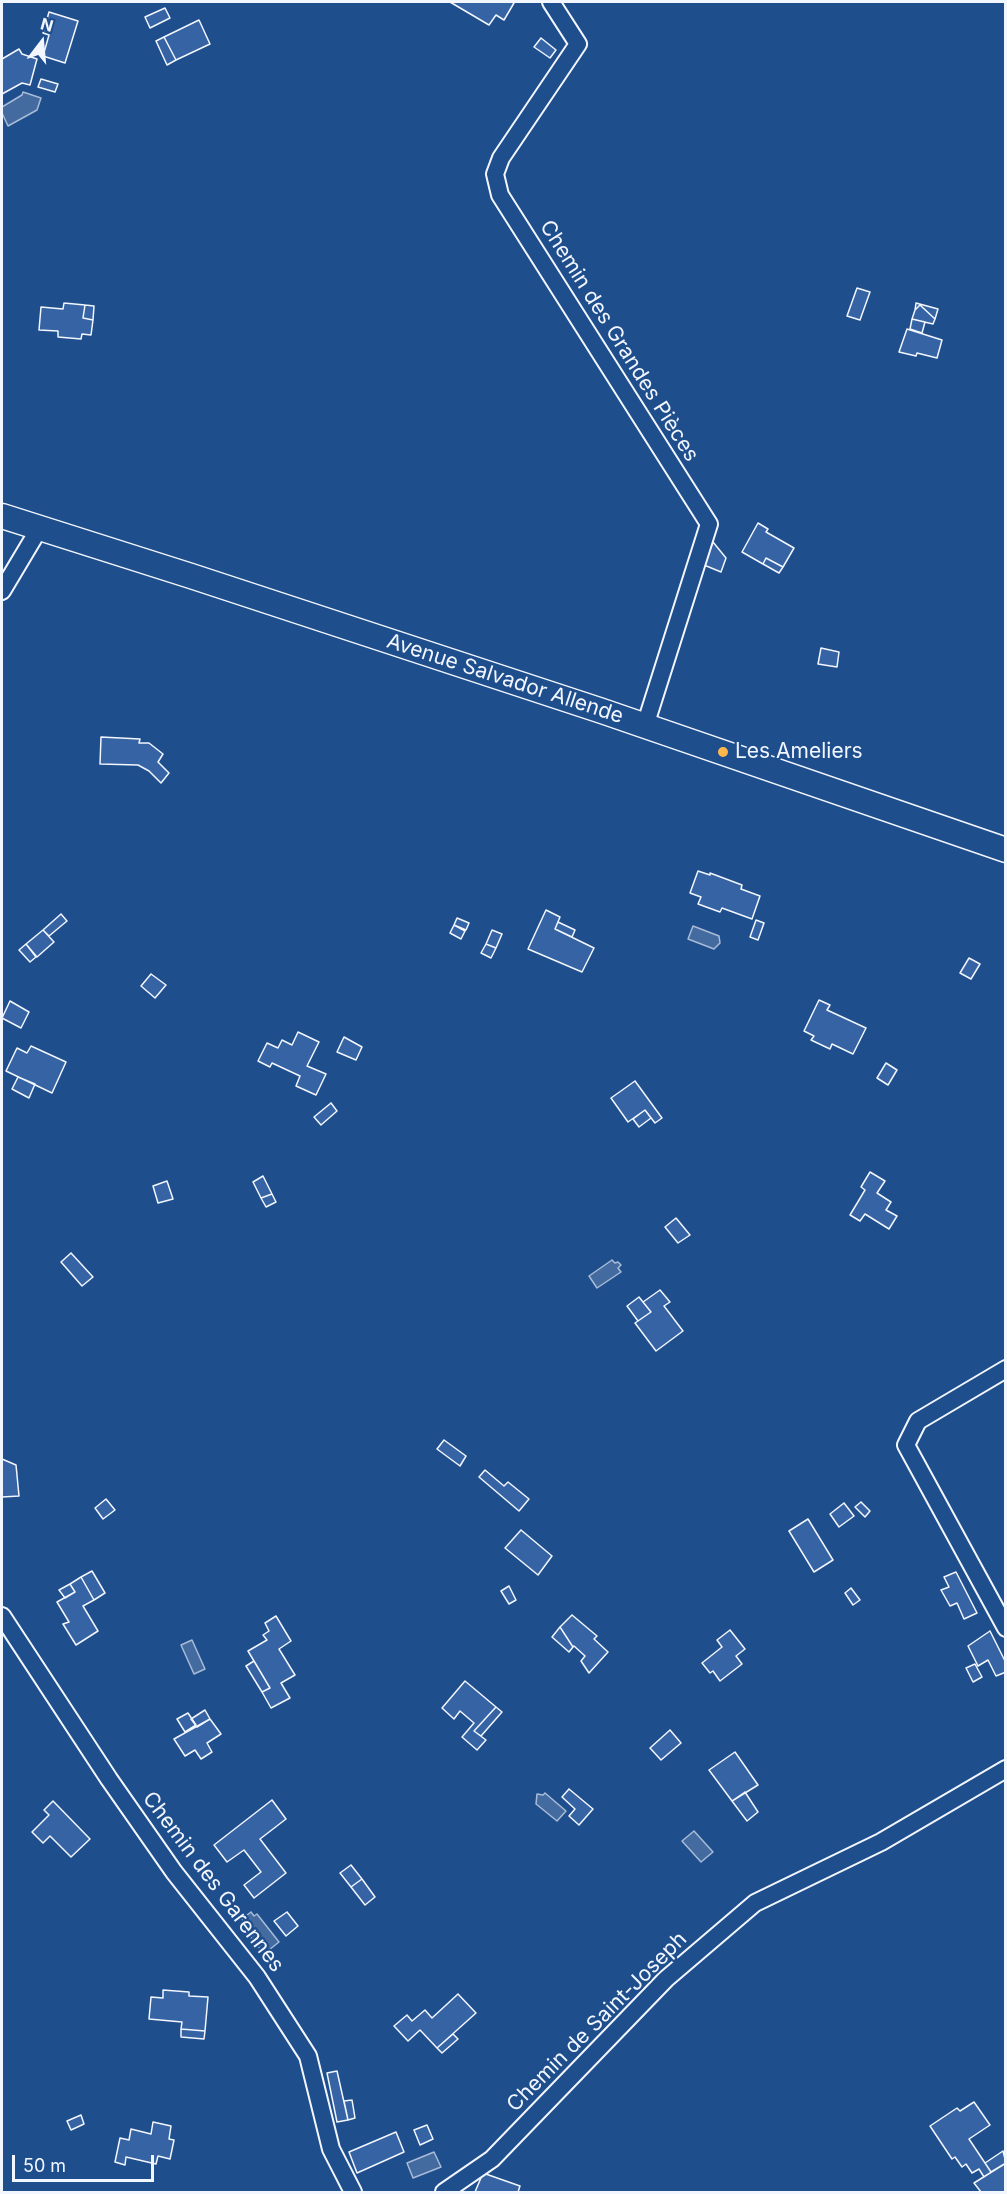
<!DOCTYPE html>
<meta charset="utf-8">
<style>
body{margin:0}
#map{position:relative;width:1007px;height:2194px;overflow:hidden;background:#1f4e8c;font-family:Inter,sans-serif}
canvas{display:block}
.frame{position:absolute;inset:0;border:3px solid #f2f6ff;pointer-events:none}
.north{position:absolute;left:12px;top:12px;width:60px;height:60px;-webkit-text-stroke:4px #1f4e8c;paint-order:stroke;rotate:16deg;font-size:16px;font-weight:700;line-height:24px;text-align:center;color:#f2f6ff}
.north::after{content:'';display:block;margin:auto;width:21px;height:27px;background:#f2f6ff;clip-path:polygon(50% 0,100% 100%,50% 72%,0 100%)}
.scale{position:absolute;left:12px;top:2155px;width:142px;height:27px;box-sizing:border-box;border:3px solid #f2f6ff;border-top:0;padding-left:8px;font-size:18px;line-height:21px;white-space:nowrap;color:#f2f6ff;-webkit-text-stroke:4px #1f4e8c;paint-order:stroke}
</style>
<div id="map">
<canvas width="1007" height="2194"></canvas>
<div class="frame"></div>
<div class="north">N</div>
<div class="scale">50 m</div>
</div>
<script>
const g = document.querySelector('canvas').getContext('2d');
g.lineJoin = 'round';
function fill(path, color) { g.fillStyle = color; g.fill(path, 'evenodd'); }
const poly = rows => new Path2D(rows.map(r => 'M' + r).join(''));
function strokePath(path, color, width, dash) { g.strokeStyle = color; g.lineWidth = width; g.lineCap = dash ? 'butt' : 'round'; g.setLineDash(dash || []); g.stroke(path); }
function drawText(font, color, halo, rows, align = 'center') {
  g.font = font + ' Inter,sans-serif'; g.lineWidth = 4.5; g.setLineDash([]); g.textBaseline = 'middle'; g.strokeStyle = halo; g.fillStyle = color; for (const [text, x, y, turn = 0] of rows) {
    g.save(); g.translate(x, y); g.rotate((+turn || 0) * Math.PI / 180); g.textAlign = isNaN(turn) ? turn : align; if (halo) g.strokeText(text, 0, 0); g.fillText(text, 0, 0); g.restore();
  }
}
const water = poly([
 [23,92,41,98,37,110,8,126,2,113,2,107,22,95,23,92],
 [693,926,719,936,720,943,714,949,688,939,693,926],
 [612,1260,615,1263,618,1262,621,1265,618,1268,621,1272,597,1288,589,1276,612,1260],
 [192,1640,205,1669,194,1674,181,1645,192,1640],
 [545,1793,566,1811,557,1821,536,1804,537,1794,543,1795,545,1793],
 [694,1831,713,1852,701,1862,682,1841,694,1831],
 [251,1912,254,1916,257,1914,279,1942,264,1954,242,1926,245,1923,242,1919,251,1912],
 [434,2152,441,2167,413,2178,407,2163,434,2152]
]);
fill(water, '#446ba0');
strokePath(water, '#a8bbd7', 1.5);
const building = poly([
 [450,2,512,2,514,3,504,20,496,15,489,25,450,2],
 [165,8,170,18,150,28,145,17,165,8],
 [49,12,78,21,65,63,43,56,49,35,43,33,49,12],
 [199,20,210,44,176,60,164,37,199,20],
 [164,37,176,60,167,65,156,41,164,37],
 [541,38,556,50,550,58,534,47,541,38],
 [19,49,22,54,37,59,30,85,22,83,2,94,2,59,19,49],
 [41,79,58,84,55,92,38,87,41,79],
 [857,288,870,292,860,320,847,316,857,288],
 [64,303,85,305,83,318,93,320,91,335,82,334,81,339,58,337,58,331,39,330,41,307,63,309,64,303],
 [916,303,938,309,935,319,920,305,915,310,916,303],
 [85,305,94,306,93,320,83,318,85,305],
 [920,305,935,319,933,324,912,319,915,310,920,305],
 [912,319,925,322,922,333,910,329,912,319],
 [907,329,942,340,937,358,917,353,916,356,899,352,907,329],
 [758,523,768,529,766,532,794,548,783,567,766,558,763,564,742,552,758,523],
 [713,542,726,558,721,572,704,565,713,542],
 [766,558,783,567,779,573,763,564,766,558],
 [821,648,839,652,837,667,818,664,821,648],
 [101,737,140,739,139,743,149,743,163,754,158,762,169,773,161,783,149,771,138,765,100,764,101,737],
 [698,871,710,875,710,873,742,885,741,889,760,896,752,919,722,908,720,912,698,904,701,897,690,893,698,871],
 [546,910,560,917,555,929,594,948,582,972,528,949,546,910],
 [61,914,67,921,49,936,43,930,61,914],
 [457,918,469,923,466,930,454,925,457,918],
 [756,920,764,923,758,940,750,937,756,920],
 [558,922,575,930,572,937,555,929,558,922],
 [454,925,465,931,461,939,450,933,454,925],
 [43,930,54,942,37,957,26,944,43,930],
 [492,930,502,934,496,948,486,944,492,930],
 [26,944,36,957,30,962,19,950,26,944],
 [486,944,496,948,491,958,481,953,486,944],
 [969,958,980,964,971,979,960,973,969,958],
 [151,974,166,985,155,998,141,986,151,974],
 [819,1000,830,1005,827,1010,866,1028,853,1054,832,1044,830,1049,811,1040,814,1036,804,1031,819,1000],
 [10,1001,29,1012,21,1028,2,1018,10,1001],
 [298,1032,319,1042,307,1066,326,1074,316,1095,296,1086,300,1076,272,1063,270,1067,258,1061,267,1043,278,1048,282,1040,292,1045,298,1032],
 [344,1037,362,1047,356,1060,337,1052,344,1037],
 [31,1046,66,1062,52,1093,6,1071,17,1048,27,1053,31,1046],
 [886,1063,897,1070,888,1085,877,1078,886,1063],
 [18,1077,35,1084,29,1098,12,1089,18,1077],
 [635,1081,662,1118,655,1123,645,1110,628,1122,611,1098,635,1081],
 [331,1103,337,1111,321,1125,314,1117,331,1103],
 [645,1110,651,1118,639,1127,633,1119,645,1110],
 [870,1172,885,1181,877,1193,891,1202,886,1210,897,1216,889,1229,865,1214,860,1221,850,1215,865,1190,861,1187,870,1172],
 [263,1176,272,1194,261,1198,253,1182,263,1176],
 [167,1181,173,1199,158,1203,153,1186,167,1181],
 [272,1194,276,1202,266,1207,261,1198,272,1194],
 [676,1218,690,1235,678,1243,665,1227,676,1218],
 [71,1253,93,1277,82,1286,61,1262,71,1253],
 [660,1290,670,1302,664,1306,683,1331,656,1351,635,1323,651,1312,643,1302,660,1290],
 [639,1297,651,1312,638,1321,627,1306,639,1297],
 [444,1440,466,1456,460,1466,437,1449,444,1440],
 [2,1459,16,1465,19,1496,2,1497,2,1459],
 [485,1470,504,1486,508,1482,529,1499,519,1511,479,1477,485,1470],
 [106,1499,115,1510,103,1519,95,1508,106,1499],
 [861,1502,870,1511,865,1517,855,1507,861,1502],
 [844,1503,854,1516,839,1527,830,1514,844,1503],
 [808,1519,833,1560,814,1572,789,1531,808,1519],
 [521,1530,552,1556,538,1575,505,1548,521,1530],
 [92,1571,105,1593,94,1600,81,1577,92,1571],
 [956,1572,977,1613,964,1619,957,1603,950,1606,941,1590,949,1587,944,1577,956,1572],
 [81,1577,94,1600,83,1606,98,1631,76,1645,63,1624,69,1622,57,1602,75,1592,70,1584,81,1577],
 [70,1584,75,1592,65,1598,59,1590,70,1584],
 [509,1586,516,1600,509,1604,501,1591,509,1586],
 [851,1588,860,1600,853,1605,845,1593,851,1588],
 [572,1615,597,1636,594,1639,608,1652,589,1673,581,1661,585,1656,574,1646,573,1647,560,1627,572,1615],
 [276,1616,291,1641,279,1649,295,1675,281,1683,290,1698,271,1708,262,1692,270,1688,248,1651,267,1640,263,1635,269,1631,265,1623,276,1616],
 [560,1627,573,1647,569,1652,552,1637,560,1627],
 [730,1630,745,1649,736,1656,742,1664,720,1681,713,1671,710,1673,702,1663,722,1647,717,1640,730,1630],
 [990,1631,1006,1663,1006,1672,996,1676,988,1660,978,1666,968,1646,990,1631],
 [254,1661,270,1688,262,1692,246,1666,254,1661],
 [975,1664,982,1677,973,1682,966,1668,975,1664],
 [465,1681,496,1707,474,1731,486,1740,477,1750,462,1737,474,1723,460,1711,454,1719,442,1708,465,1681],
 [496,1707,502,1712,481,1736,474,1731,496,1707],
 [205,1710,210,1719,197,1727,191,1719,205,1710],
 [188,1713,196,1725,185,1732,177,1719,188,1713],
 [210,1719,221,1734,207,1743,212,1752,201,1759,195,1750,185,1756,174,1739,210,1719],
 [670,1730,681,1743,661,1760,650,1748,670,1730],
 [735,1752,758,1785,732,1801,709,1770,735,1752],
 [569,1789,593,1809,579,1825,569,1816,575,1809,562,1797,569,1789],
 [745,1792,758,1812,747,1821,732,1801,745,1792],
 [272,1800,286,1819,260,1839,286,1873,254,1898,244,1885,261,1872,244,1850,227,1862,214,1845,272,1800],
 [53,1801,90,1839,71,1857,50,1836,43,1843,32,1832,49,1815,44,1810,53,1801],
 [351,1865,362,1879,351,1887,340,1873,351,1865],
 [362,1879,375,1897,365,1905,351,1887,362,1879],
 [287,1912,298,1926,286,1936,274,1921,287,1912],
 [163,1990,189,1992,189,1996,208,1997,205,2031,181,2029,182,2022,149,2019,151,1997,163,1998,163,1990],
 [458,1994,476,2013,437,2048,420,2030,408,2041,394,2026,407,2015,412,2021,425,2010,432,2018,458,1994],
 [181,2029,205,2031,204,2039,181,2037,181,2029],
 [453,2034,458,2039,442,2053,437,2048,453,2034],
 [337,2071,348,2120,337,2122,327,2073,337,2071],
 [352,2100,355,2118,348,2120,344,2101,352,2100],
 [974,2102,990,2125,969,2139,991,2172,984,2177,979,2169,972,2173,966,2164,962,2167,955,2157,952,2159,930,2126,957,2108,960,2111,974,2102],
 [81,2115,84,2124,71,2130,67,2121,81,2115],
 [153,2122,171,2126,169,2139,174,2140,170,2159,158,2156,156,2164,126,2157,125,2165,115,2162,120,2138,129,2140,131,2129,151,2134,153,2122],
 [427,2125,433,2139,420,2145,414,2130,427,2125],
 [396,2132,404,2152,357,2173,349,2152,396,2132],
 [1003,2151,1006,2163,991,2172,985,2163,1003,2151],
 [1006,2163,1006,2192,981,2192,974,2183,1006,2163],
 [483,2173,520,2186,518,2192,475,2192,483,2173]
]);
fill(building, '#3563a3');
strokePath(building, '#f2f6ff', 1.5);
const street = poly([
 [551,2,578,44,501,158,495,174,500,195,709,524,645,726],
 [2,591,39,529],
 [1006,1369,918,1421,906,1445,1006,1628],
 [2,1616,109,1779,174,1872,257,1977,308,2056,331,2149,353,2192],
 [444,2192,492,2159,666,1979,755,1903,881,1842,1006,1769]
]);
const secondary = poly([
 [2,516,191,576,602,711,1006,850]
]);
strokePath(street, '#f2f6ff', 20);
strokePath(secondary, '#f2f6ff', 27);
strokePath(street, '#1f4e8c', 16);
strokePath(secondary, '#1f4e8c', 24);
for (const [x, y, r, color] of [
 [723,752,6,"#ffb74d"]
]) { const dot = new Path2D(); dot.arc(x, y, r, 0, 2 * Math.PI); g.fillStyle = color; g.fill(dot); strokePath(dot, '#1f4e8c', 2); }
drawText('21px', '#f2f6ff', '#1f4e8c', [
 ["Chemin des Grandes Pièces",619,341,58],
 ["Avenue Salvador Allende",505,679,18],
 ["Chemin des Garennes",213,1882,53],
 ["Chemin de Saint-Joseph",597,2022,-45]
]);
drawText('21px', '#f2f6ff', '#1f4e8c', [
 ["Les Ameliers",735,752]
], 'left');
</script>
